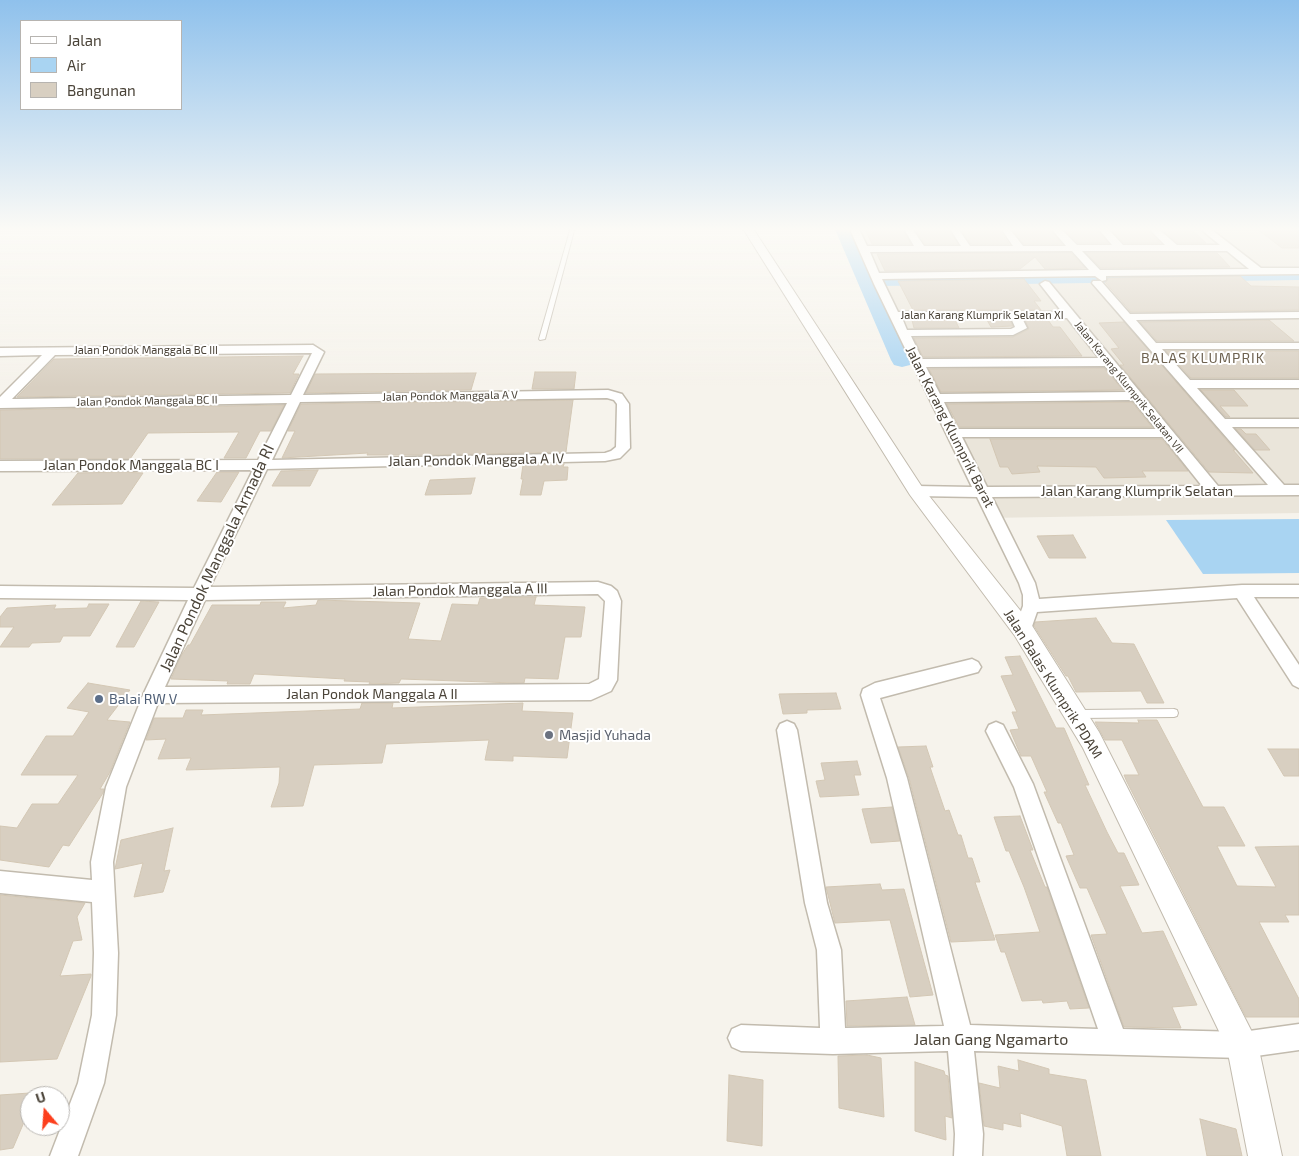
<!DOCTYPE html>
<style>
body{margin:0}
#map{position:relative;width:1299px;height:1156px;overflow:hidden;background:#f6f3ec;font-family:"Exo 2",sans-serif}
canvas{display:block}
.legend{position:absolute;left:20px;top:20px;width:162px;height:90px;box-sizing:border-box;background:#fff;border:1px solid #b7b4b0;margin:0;padding:6px 9px;list-style:none;font-size:15px;color:#4b4439}
.legend li{display:flex;align-items:center;gap:10px;height:25px}
.legend b{width:25px;border:1px solid #b7b4b0}
.north{position:absolute;left:20px;top:1086px;width:50px;height:50px;box-sizing:border-box;background:#fff;border:1px solid #b7b4b0;border-radius:50%;rotate:342deg;font-size:14px;font-weight:700;line-height:20px;text-align:center;color:#4b4439}
.north::after{content:'';display:block;margin:auto;width:18px;height:22px;background:#fc3f1d;clip-path:polygon(50% 0,100% 100%,50% 72%,0 100%)}
</style>
<div id="map">
<canvas width="1299" height="1156"></canvas>
<ul class="legend">
<li><b style="height:6px;background:#fff"></b>Jalan</li>
<li><b style="height:14px;background:#a9d4f2"></b>Air</li>
<li><b style="height:14px;background:#d8cfc1"></b>Bangunan</li>
</ul>
<div class="north">U</div>
</div>
<script>
const g = document.querySelector('canvas').getContext('2d');
g.lineJoin = 'round';
function fill(path, color) { g.fillStyle = color; g.fill(path, 'evenodd'); }
const poly = rows => new Path2D(rows.map(r => 'M' + r).join(''));
function strokePath(path, color, width, dash) { g.strokeStyle = color; g.lineWidth = width; g.lineCap = dash ? 'butt' : 'round'; g.setLineDash(dash || []); g.stroke(path); }
function drawText(font, color, halo, rows, align = 'center') {
  g.font = font + ' "Exo 2",sans-serif'; g.lineWidth = 4; g.setLineDash([]); g.textBaseline = 'middle'; g.strokeStyle = halo; g.fillStyle = color; for (const [text, x, y, turn = 0] of rows) {
    g.save(); g.translate(x, y); g.rotate((+turn || 0) * Math.PI / 180); g.textAlign = isNaN(turn) ? turn : align; if (halo) g.strokeText(text, 0, 0); g.fillText(text, 0, 0); g.restore();
  }
}
fill(poly([
 [851,227,1299,227,1299,513,987,518,903,333]
]), '#eae5da');
fill(poly([
 [1299,519,1299,573,1203,574,1166,520]
]), '#a9d4f2');
fill(poly([
 [834,227,852,227,874,274,1299,268,1299,280,879,286,913,360,910,365,902,367,894,365,891,360,834,227]
]), '#a9d4f2');
const building = poly([
 [864,227,901,227,911,244,872,244,864,227],
 [913,227,947,227,958,244,925,244,913,227],
 [959,227,998,228,1009,244,971,244,959,227],
 [1029,227,1048,227,1062,244,1024,244,1011,228,1029,227],
 [1061,227,1095,227,1108,243,1078,243,1061,227],
 [1108,227,1145,227,1160,243,1124,243,1108,227],
 [1158,227,1189,227,1206,243,1178,243,1158,227],
 [1256,228,1299,228,1299,248,1282,248,1256,228],
 [1071,253,1085,268,1045,269,1035,257,1020,269,885,271,877,254,1071,253],
 [1086,253,1217,253,1230,267,1101,268,1086,253],
 [1240,276,1251,286,1299,287,1299,310,1131,312,1105,282,1107,281,1108,278,1240,276],
 [1024,279,1041,301,1034,301,1041,310,913,310,898,281,1024,279],
 [912,320,955,320,959,328,914,328,912,320],
 [987,320,1010,320,1013,326,991,327,987,320],
 [1025,320,1048,320,1053,327,1060,327,1082,356,923,357,914,338,1013,337,1029,329,1025,320],
 [1269,320,1294,341,1157,341,1140,322,1269,320],
 [1124,322,1235,450,1233,450,1253,473,1209,472,1120,365,1124,365,1111,349,1119,348,1099,323,1124,322],
 [1166,351,1299,351,1299,378,1191,378,1166,351],
 [303,356,293,374,299,374,290,393,17,397,54,359,303,356],
 [1104,368,1123,390,941,392,929,369,1104,368],
 [535,372,576,372,574,389,532,389,535,372],
 [476,373,471,390,306,393,315,374,476,373],
 [1201,390,1234,390,1248,406,1220,406,1230,417,1226,417,1201,390],
 [573,400,566,452,435,455,367,455,368,453,282,458,295,431,288,431,301,404,573,400],
 [1132,402,1152,427,959,427,947,404,1132,402],
 [284,405,271,431,260,431,246,458,224,458,239,432,148,433,130,459,0,459,0,410,284,405],
 [1236,429,1241,429,1246,434,1256,434,1270,450,1255,450,1236,429],
 [990,439,1162,439,1188,471,1142,471,1146,477,1104,478,1096,467,1037,466,1040,472,1012,474,1008,467,1000,467,990,439],
 [564,464,563,467,568,467,567,480,544,481,541,495,520,495,523,479,521,479,523,465,564,464],
 [318,470,310,486,272,486,281,471,318,470],
 [217,472,239,472,221,502,197,501,217,472],
 [78,473,121,472,143,473,122,504,52,505,78,473],
 [475,478,471,494,425,495,430,480,475,478],
 [1073,535,1086,558,1049,558,1037,536,1073,535],
 [536,597,534,605,585,607,581,637,565,637,558,679,525,678,524,683,514,683,401,679,399,683,369,684,370,682,344,681,345,679,254,674,250,684,227,684,228,681,171,679,181,656,188,645,190,645,212,605,260,605,261,602,286,602,283,608,316,605,318,600,420,603,408,639,441,641,452,604,478,605,480,598,536,597],
 [141,601,159,602,134,647,116,647,141,601],
 [89,604,109,604,90,636,63,636,60,642,32,643,29,647,0,647,14,627,0,627,0,617,7,608,56,605,54,609,87,608,89,604],
 [1096,618,1112,643,1134,644,1164,703,1147,703,1141,691,1076,692,1068,676,1066,676,1034,626,1035,622,1096,618],
 [1020,656,1056,728,1064,728,1089,785,1085,785,1107,832,1118,853,1124,853,1139,885,1120,886,1142,933,1163,931,1197,1005,1172,1007,1181,1028,1124,1027,1091,935,1107,934,1087,888,1080,888,1066,856,1074,855,1061,823,1058,823,1044,792,1047,792,1031,756,1021,756,1010,730,1019,729,1012,712,1017,712,1001,676,1013,675,1005,657,1020,656],
 [88,683,130,690,107,720,130,722,110,772,100,789,104,789,103,793,69,846,63,845,49,867,0,860,0,826,17,828,32,804,58,804,78,775,21,775,46,736,73,736,89,712,67,708,88,683],
 [836,693,841,709,807,710,807,713,783,714,779,694,836,693],
 [362,703,393,703,392,708,523,703,522,711,573,713,567,758,513,756,513,761,485,760,489,740,386,744,382,763,314,765,303,806,271,807,279,783,280,767,186,770,191,758,158,759,166,739,146,740,154,718,183,718,186,710,203,710,201,715,360,709,362,703],
 [1138,720,1157,720,1203,807,1224,807,1245,846,1217,846,1237,886,1276,887,1255,847,1299,846,1299,915,1285,915,1289,922,1259,922,1299,999,1299,1017,1246,1017,1127,782,1124,775,1139,775,1122,740,1105,740,1095,722,1139,723,1138,720],
 [926,746,933,767,930,767,945,811,949,810,958,835,961,835,968,858,972,858,980,882,975,882,995,940,951,942,909,778,898,747,926,746],
 [1268,749,1299,749,1299,776,1284,776,1268,749],
 [857,761,861,775,854,775,859,795,820,797,816,781,825,780,821,763,857,761],
 [892,807,900,841,871,843,862,809,892,807],
 [1020,816,1033,850,1030,850,1045,887,1047,887,1089,1008,1070,1009,1067,1001,1043,1003,1042,1000,1022,1001,1005,952,1001,952,995,935,1040,932,1024,887,1009,851,1006,851,994,817,1020,816],
 [173,828,164,871,170,870,163,892,134,897,143,863,115,869,121,840,173,828],
 [880,884,882,890,904,889,933,995,910,997,890,920,835,923,826,887,880,884],
 [0,895,85,903,77,917,82,940,73,941,60,976,91,974,91,976,57,1059,0,1062,0,895],
 [907,997,915,1025,847,1026,846,1001,907,997],
 [867,1055,881,1058,884,1117,839,1108,838,1056,867,1055],
 [1018,1060,1049,1069,1049,1074,1086,1080,1101,1156,1067,1156,1062,1126,1020,1113,1021,1127,1003,1123,1003,1130,984,1126,979,1083,1000,1088,998,1066,1019,1071,1018,1060],
 [915,1062,944,1071,945,1075,948,1076,952,1118,945,1116,946,1140,915,1131,915,1062],
 [729,1075,763,1080,762,1146,727,1141,729,1075],
 [30,1093,30,1108,13,1148,0,1150,0,1095,30,1093],
 [1200,1119,1236,1129,1242,1156,1207,1156,1200,1119]
]);
fill(building, '#d8cfc1');
strokePath(building, '#d3c7b4', 1);
const service = poly([
 [571,227,575,227,545,339,540,340,539,339,571,227],
 [1174,709,1177,710,1178,713,1177,716,1174,717,1080,718,1077,717,1076,714,1077,711,1080,710,1174,709]
]);
const minor = poly([
 [849,227,858,227,867,246,914,246,903,227,911,227,924,246,961,246,949,227,957,227,970,246,1013,246,1000,227,1008,227,1023,246,1066,246,1050,227,1059,227,1077,245,1112,245,1097,227,1106,227,1123,245,1165,245,1147,227,1156,227,1177,245,1220,245,1198,227,1208,227,1261,268,1299,268,1299,274,1106,276,1106,280,1102,281,1095,276,882,279,898,312,1062,312,1040,284,1045,281,1049,282,1218,486,1268,485,1092,283,1093,281,1101,281,1130,314,1299,312,1299,318,1136,320,1156,343,1299,343,1299,349,1162,349,1190,380,1299,380,1299,388,1197,388,1225,419,1299,419,1299,427,1232,427,1284,485,1299,485,1299,495,992,497,1035,583,1039,599,1242,585,1299,585,1299,597,1254,597,1299,665,1299,688,1293,685,1237,598,1037,612,1029,635,1023,637,1017,635,1014,630,1023,606,1023,595,1019,583,977,497,916,496,911,494,909,491,911,488,916,486,972,487,874,284,849,227],
 [1072,251,1089,270,879,273,870,252,1072,251],
 [1082,251,1227,251,1249,269,1100,270,1082,251],
 [902,318,1011,318,1015,327,1011,329,907,330,902,318],
 [1022,318,1067,318,1099,358,922,359,911,336,1013,335,1027,328,1022,318],
 [1105,366,1127,392,940,394,926,367,1105,366],
 [1133,400,1156,429,957,429,944,402,1133,400],
 [962,437,1163,437,1202,486,987,487,962,437],
 [313,345,324,352,303,395,608,390,622,394,629,404,630,448,620,458,605,461,267,469,210,587,598,582,611,586,617,591,621,601,617,680,611,691,591,700,158,703,126,787,113,862,118,953,116,1015,104,1083,78,1156,50,1156,78,1083,92,1015,94,953,92,902,0,893,0,871,92,880,91,862,106,787,143,695,188,600,0,598,0,586,194,588,253,470,0,471,0,461,258,460,287,403,0,408,0,397,42,355,0,356,0,348,313,345],
 [312,353,291,395,12,399,55,355,312,353],
 [607,398,614,400,617,404,616,447,611,451,605,453,272,460,300,402,607,398],
 [598,594,605,601,599,679,589,684,165,687,205,600,598,594],
 [972,659,978,662,981,667,978,672,880,698,907,778,970,1025,1098,1029,1014,787,986,731,989,725,996,722,1003,725,1033,784,1123,1029,1242,1032,1299,1024,1299,1050,1242,1058,974,1051,983,1134,982,1156,954,1156,955,1134,948,1051,833,1054,741,1051,732,1047,728,1038,732,1029,741,1025,820,1028,817,950,805,903,777,730,780,724,787,721,794,724,797,730,827,903,841,950,845,1028,944,1026,887,778,861,695,863,689,875,683,972,659]
]);
const tertiary = poly([
 [742,227,752,227,922,487,1031,624,1099,732,1253,1034,1258,1045,1282,1156,1248,1156,1227,1048,1083,748,1015,636,910,495,742,227]
]);
strokePath(service, '#c2bbae', 2);
strokePath(minor, '#c2bbae', 3);
strokePath(tertiary, '#c2bbae', 2);
fill(service, '#fff');
fill(minor, '#fff');
fill(tertiary, '#fff');
const sky = g.createLinearGradient(0, 0, 0, 388);
sky.addColorStop(0, '#8fc1ec');
sky.addColorStop(0.59, '#fbfaf6');
sky.addColorStop(1, '#fbfaf600');
g.fillStyle = sky;
g.fillRect(0, 0, 1299, 388);
for (const [x, y, r, color] of [
 [99,699,5,"#5c6f8a"],
 [549,735,5,"#6b7280"]
]) { const dot = new Path2D(); dot.arc(x, y, r, 0, 2 * Math.PI); g.fillStyle = color; g.fill(dot); strokePath(dot, '#fff', 2); }
drawText('11px', '#4b4439', '#fff', [
 ["Jalan Karang Klumprik Selatan XI",982,315],
 ["Jalan Pondok Manggala BC III",146,350],
 ["Jalan Karang Klumprik Selatan VII",1129,387,51],
 ["Jalan Pondok Manggala A V",450,396,-1],
 ["Jalan Pondok Manggala BC II",147,401,-1]
]);
g.letterSpacing = '1px';
drawText('14px', '#6e6250', '#fff', [
 ["BALAS KLUMPRIK",1203,358]
]);
g.letterSpacing = '0px';
drawText('14px', '#4b4439', '#fff', [
 ["Jalan Karang Klumprik Barat",950,427,63],
 ["Jalan Pondok Manggala A IV",476,460,-1],
 ["Jalan Pondok Manggala BC I",131,465],
 ["Jalan Karang Klumprik Selatan",1137,491],
 ["Jalan Pondok Manggala A III",460,590,-1],
 ["Jalan Balas Klumprik PDAM",1053,684,58],
 ["Jalan Pondok Manggala A II",372,694]
]);
drawText('14px', '#4e5e75', '#fff', [
 ["Balai RW V",109,699]
], 'left');
drawText('14px', '#5b616d', '#fff', [
 ["Masjid Yuhada",559,735]
], 'left');
drawText('16px', '#4b4439', '#fff', [
 ["Jalan Pondok Manggala Armada RI",217,558,-65],
 ["Jalan Gang Ngamarto",991,1040]
]);
</script>
